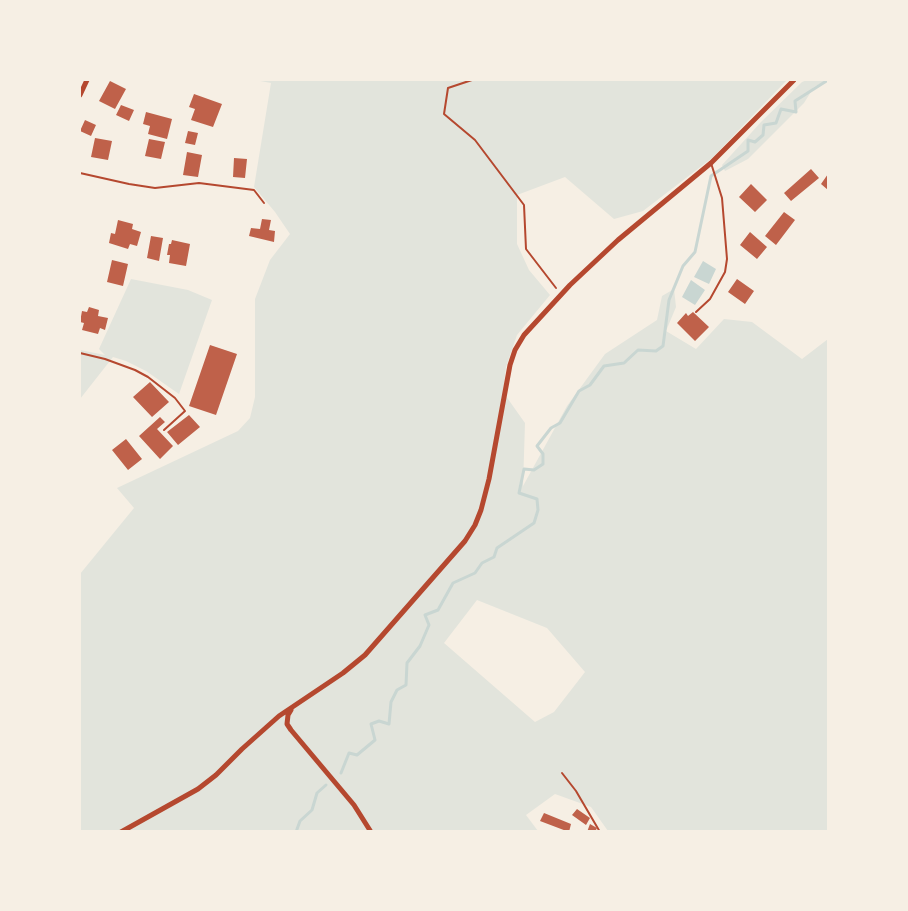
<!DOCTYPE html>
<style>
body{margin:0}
#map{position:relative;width:908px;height:911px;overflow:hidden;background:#f6efe4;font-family:Helvetica,sans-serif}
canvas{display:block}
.frame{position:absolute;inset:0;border:81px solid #f6efe4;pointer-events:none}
</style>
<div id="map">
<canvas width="908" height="911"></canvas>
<div class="frame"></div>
</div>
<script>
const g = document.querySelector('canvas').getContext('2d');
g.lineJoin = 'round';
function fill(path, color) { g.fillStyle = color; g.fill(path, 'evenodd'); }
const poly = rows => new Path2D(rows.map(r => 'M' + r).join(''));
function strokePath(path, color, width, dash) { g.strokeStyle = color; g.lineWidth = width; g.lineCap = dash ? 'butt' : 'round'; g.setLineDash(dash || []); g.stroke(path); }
fill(poly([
 [255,80,787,80,712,158,643,211,614,219,565,177,517,195,517,244,529,270,550,295,517,335,506,367,503,392,525,423,523,486,567,406,605,354,657,320,662,296,674,289,676,307,666,331,696,349,724,319,752,322,802,359,828,339,828,831,608,831,591,807,555,794,526,815,538,831,80,832,80,574,134,508,117,488,238,431,250,418,255,397,255,299,270,260,290,234,275,212,254,187,271,83],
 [477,600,547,628,585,672,554,712,535,722,444,643],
 [807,80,828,80,814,87,804,103,748,159,725,171,722,165,761,122,802,82],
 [131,279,188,290,212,300,179,394,146,371,126,361,113,357,80,399,80,350,105,355,99,349]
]), '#e2e4dc');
fill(poly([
 [703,261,716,269,709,284,694,277],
 [691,280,705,290,695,305,682,297]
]), '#c9d6d2');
strokePath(poly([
 [341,773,349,753,357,755,375,740,371,724,379,721,389,724,391,702,397,690,406,685,407,663,420,646,429,625,425,615,438,610,453,583,475,573,482,563,494,557,497,548,534,523,538,510,537,499,519,493,524,469,534,470,543,464,543,454,537,446,551,428,560,423,579,391,590,385,604,366,624,363,638,350,656,351,663,346,669,300,683,266,695,252,711,176,748,151,748,140,755,142,763,135,764,125,776,123,781,109,796,112,795,101,828,80],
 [296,832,300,821,312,810,317,793,326,785]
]), '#c9d6d2', 3);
fill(poly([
 [110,81,126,89,115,109,99,101],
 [194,94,222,104,213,127,191,120,195,109,189,107],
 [121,105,134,110,129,121,116,115],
 [146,112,172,119,167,139,148,134,150,126,143,124],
 [85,120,96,125,91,136,80,131],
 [188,131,198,133,195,145,185,143],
 [95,138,112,141,108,160,91,157],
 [149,139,165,142,161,159,145,156],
 [187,152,202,155,198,177,183,175],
 [234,158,247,159,245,178,233,177],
 [811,169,819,178,791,201,784,193],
 [828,174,828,190,821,184],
 [751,184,767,200,755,212,739,197],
 [784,212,795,220,776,245,765,236],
 [262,219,271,220,269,230,275,231,274,242,249,236,251,228,260,229],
 [118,220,133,224,132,229,141,232,137,246,130,244,128,249,109,243,111,233,115,234],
 [750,232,767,247,757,259,740,245],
 [151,236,163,238,159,261,147,258],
 [172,240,190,244,186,266,169,263,170,255,167,255,169,244,171,244],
 [112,260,128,264,123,286,107,282],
 [737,279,754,291,745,304,728,292],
 [89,307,99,310,98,316,108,318,105,330,100,328,98,334,82,330,84,323,80,322,82,311,87,312],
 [693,312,709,327,695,341,677,323,686,313,688,316],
 [210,345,237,354,216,415,189,406],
 [150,382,169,402,152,417,133,397],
 [189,415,200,427,178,445,167,432],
 [160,417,165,422,157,429,173,446,160,459,139,436],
 [126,439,142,459,128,470,112,450],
 [577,809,590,818,586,825,572,815],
 [544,813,571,824,569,832,540,821],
 [590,824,597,828,595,832,587,832]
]), '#bf614a');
strokePath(poly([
 [472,80,448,88,444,114,475,140,524,205,526,249,556,288]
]), '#b5482f', 2);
strokePath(poly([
 [80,173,129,184,155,188,199,183,254,190,264,203],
 [696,312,710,299,725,272,727,259,722,198,711,163],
 [80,353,105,359,135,370,148,377,175,398,185,411,164,430],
 [562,773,576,791,600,832]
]), '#b5482f', 2);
strokePath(poly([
 [80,95,87,80],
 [291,710,288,715,287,724,291,730,354,805,371,832],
 [121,832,198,789,216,775,242,749,279,716,343,673,365,655,465,541,475,525,481,510,489,479,510,365,515,350,524,335,570,285,618,240,711,163,794,80]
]), '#b5482f', 5);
</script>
